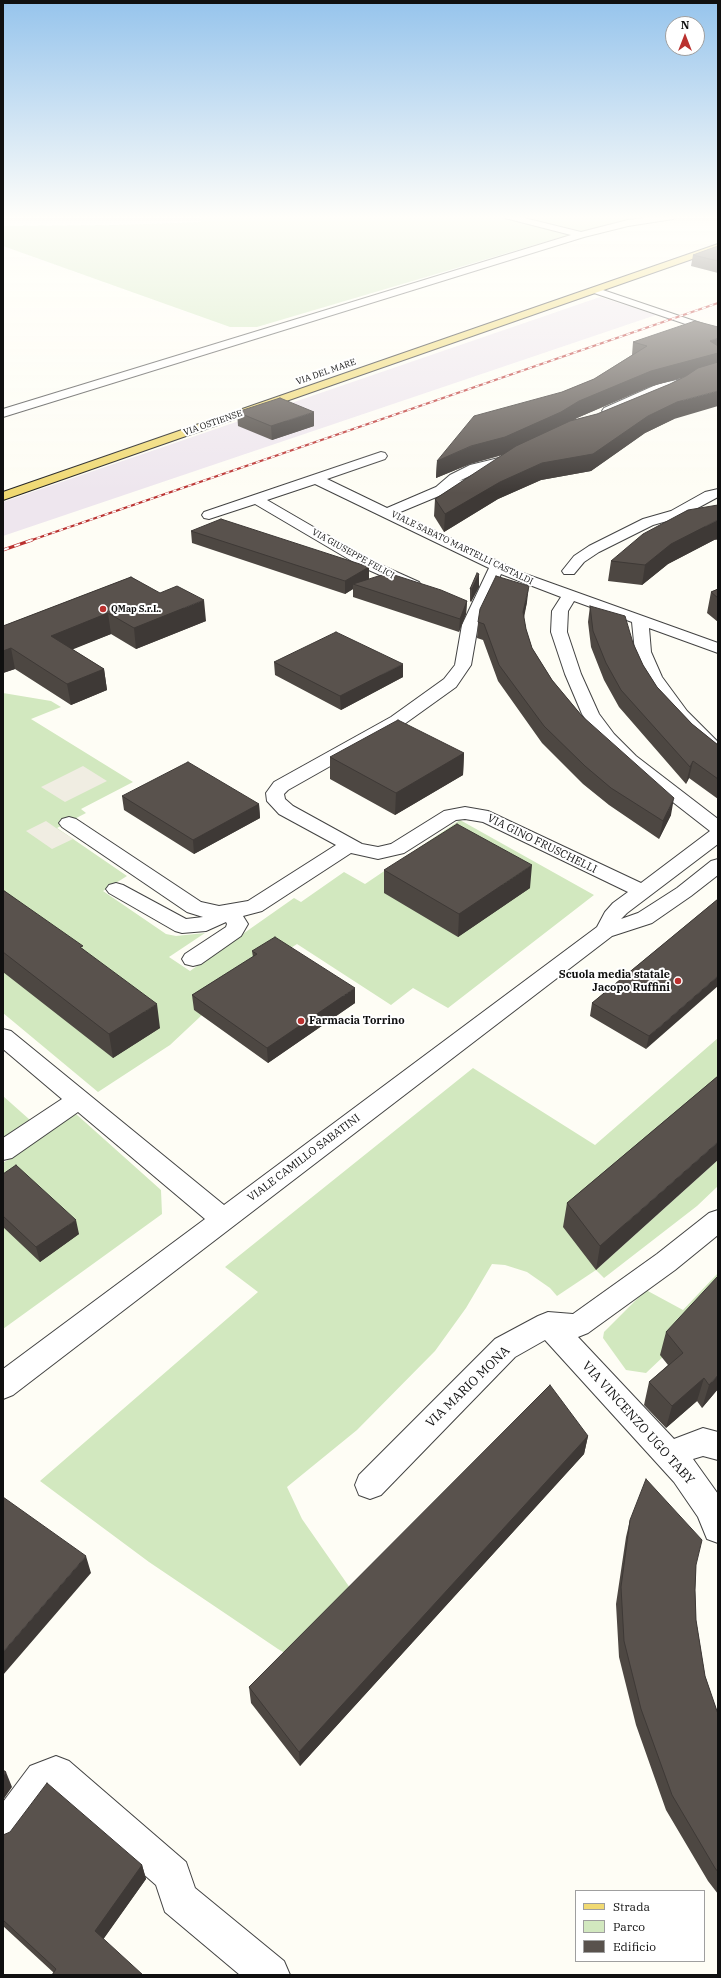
<!DOCTYPE html>
<style>
body{margin:0}
#map{position:relative;width:721px;height:1978px;overflow:hidden;background:#fefdf5;font-family:"IBM Plex Serif",serif}
canvas{display:block}
.frame{position:absolute;inset:0;border:4px solid #101010;pointer-events:none}
.legend{position:absolute;left:575px;top:1890px;width:130px;height:72px;box-sizing:border-box;background:#fff;border:1px solid #9f9f9f;margin:0;padding:5px 7px;list-style:none;font-size:12px;color:#101010}
.legend li{display:flex;align-items:center;gap:8px;height:20px}
.legend b{width:20px;border:1px solid #9f9f9f}
.north{position:absolute;left:665px;top:16px;width:40px;height:40px;box-sizing:border-box;background:#fff;border:1px solid #9f9f9f;border-radius:50%;rotate:0deg;font-size:11px;font-weight:700;line-height:16px;text-align:center;color:#101010}
.north::after{content:'';display:block;margin:auto;width:14px;height:18px;background:#ba312f;clip-path:polygon(50% 0,100% 100%,50% 72%,0 100%)}
</style>
<div id="map">
<canvas width="721" height="1978"></canvas>
<div class="frame"></div>
<ul class="legend">
<li><b style="height:5px;background:#f0d972"></b>Strada</li>
<li><b style="height:11px;background:#d2e8bf"></b>Parco</li>
<li><b style="height:11px;background:#59524d"></b>Edificio</li>
</ul>
<div class="north">N</div>
</div>
<script>
const g = document.querySelector('canvas').getContext('2d');
g.lineJoin = 'round';
function fill(path, color) { g.fillStyle = color; g.fill(path, 'evenodd'); }
const poly = rows => new Path2D(rows.map(r => 'M' + r).join(''));
function strokePath(path, color, width, dash) { g.strokeStyle = color; g.lineWidth = width; g.lineCap = dash ? 'butt' : 'round'; g.setLineDash(dash || []); g.stroke(path); }
function drawText(font, color, halo, rows, align = 'center') {
  g.font = font + ' "IBM Plex Serif",serif'; g.lineWidth = 4; g.setLineDash([]); g.textBaseline = 'middle'; g.strokeStyle = halo; g.fillStyle = color; for (const [text, x, y, turn = 0] of rows) {
    g.save(); g.translate(x, y); g.rotate((+turn || 0) * Math.PI / 180); g.textAlign = isNaN(turn) ? turn : align; if (halo) g.strokeText(text, 0, 0); g.fillText(text, 0, 0); g.restore();
  }
}
fill(poly([
 [600,297,656,315,3,536,3,502]
]), '#eee6ee');
fill(poly([
 [200,216,659,216,625,221,558,238,257,327,230,327,3,246,3,226,117,225,201,222],
 [3,693,51,701,61,707,31,719,133,782,81,809,86,813,57,828,127,876,103,891,166,934,176,936,205,933,169,957,190,971,294,898,301,902,344,872,365,884,460,820,594,895,448,1008,413,988,391,1005,297,944,194,1010,202,1015,170,1045,98,1092,3,1013],
 [718,1038,718,1095,596,1270,718,1160,718,1186,697,1206,604,1278,596,1270,557,1296,550,1288,527,1272,505,1265,492,1264,466,1308,435,1351,357,1430,287,1487,302,1519,357,1598,295,1659,278,1649,149,1562,40,1481,258,1292,225,1267,473,1068,595,1145],
 [3,1096,30,1120,3,1138],
 [76,1114,161,1190,162,1214,3,1329,3,1163],
 [718,1273,718,1292,665,1355,646,1373,626,1370,603,1338,604,1332,646,1290,683,1310]
]), '#d2e8bf');
fill(poly([
 [83,766,107,781,65,802,41,787],
 [46,821,56,828,73,839,52,849,26,831]
]), '#f0ede2');
const minor = poly([
 [504,216,516,216,581,232,628,220,659,216,677,216,673,219,628,226,584,237,3,417,3,409,571,235,505,218,504,216],
 [597,288,718,329,718,335,594,293,592,291,597,288],
 [691,377,697,380,687,387,683,388,678,386,665,389,612,414,608,415,602,411,604,408,658,384,691,377],
 [381,452,385,453,387,456,385,459,327,479,387,508,436,487,450,475,470,465,507,456,512,457,513,460,512,463,498,474,476,485,446,493,398,513,520,572,718,643,718,653,649,628,651,652,662,677,687,711,718,742,718,757,712,756,675,719,646,678,635,652,632,622,574,601,568,611,567,632,581,674,599,714,614,734,636,756,718,819,718,844,627,913,621,919,638,913,677,888,711,861,718,859,718,875,691,896,652,923,612,936,13,1395,3,1399,3,1369,205,1219,78,1112,12,1158,3,1160,3,1138,62,1099,3,1049,3,1029,11,1031,224,1205,597,927,605,912,613,903,628,892,483,822,465,819,456,820,404,853,378,859,351,853,262,911,243,916,248,924,241,936,201,964,193,966,185,964,182,959,185,954,226,927,227,924,226,922,206,931,182,933,175,931,109,893,106,889,109,885,116,883,123,885,186,919,203,917,187,912,62,827,59,823,62,819,69,817,76,819,201,902,219,906,248,901,336,845,279,814,267,801,266,793,274,782,391,717,444,679,455,665,462,625,489,568,315,484,267,500,372,561,419,582,421,585,419,588,409,588,362,567,255,504,209,519,204,518,202,515,204,512,381,452],
 [487,469,466,479,459,481,480,471,487,469],
 [501,574,561,597,552,611,551,632,565,674,582,714,602,742,624,764,710,831,641,883,488,811,465,807,444,811,391,844,378,847,362,844,293,806,285,799,284,794,288,790,403,725,456,687,471,665,478,625,501,574],
 [718,489,718,497,681,517,653,525,599,552,584,562,574,574,564,574,562,571,574,556,589,546,643,519,671,511,705,492,718,489],
 [718,1210,718,1235,675,1270,588,1333,578,1337,674,1439,703,1428,718,1432,718,1460,703,1456,693,1459,718,1494,718,1543,707,1539,698,1517,674,1482,545,1340,515,1357,381,1495,370,1499,359,1495,355,1485,359,1475,495,1339,538,1316,548,1312,573,1314,657,1254,709,1213,718,1210],
 [56,1756,69,1761,186,1862,195,1888,284,1961,290,1975,240,1975,165,1912,156,1885,53,1795,16,1845,3,1850,3,1802,30,1766,56,1756]
]);
const major = poly([
 [718,244,718,250,3,500,3,492,718,244]
]);
strokePath(minor, '#434343', 2);
strokePath(major, '#212121', 2);
fill(minor, '#fff');
fill(major, '#f0d972');
const railFar1 = poly([
 [29,541,718,303]
]);
const rail = poly([
 [3,550,32,540]
]);
strokePath(railFar1, '#ba312f', 2);
strokePath(rail, '#ba312f', 3);
strokePath(railFar1, '#fff', 1.5, [4]);
strokePath(rail, '#fff', 2, [6]);
fill(poly([
 [718,246,718,273,691,266,693,255],
 [718,327,674,419,645,433,591,471,541,480,498,499,444,532,434,516,435,499,503,455,470,464,436,478,437,461,562,392,594,379,632,355,633,342],
 [686,376,670,384,597,414,574,420,577,418,649,387],
 [237,412,314,426,272,440,238,426],
 [688,510,718,539,715,540,716,539,668,564,642,585,608,581,611,561],
 [191,531,369,567,369,579,467,601,466,614,459,632,353,597,353,589,345,594,192,543],
 [479,574,479,587,471,602,470,601,470,589],
 [131,577,206,621,136,649,111,634,72,649,104,669,107,690,71,705,15,669,3,673,3,626],
 [718,589,718,622,707,613,711,592],
 [527,602,524,618,526,629,532,648,552,680,582,716,671,815,659,839,609,805,583,784,542,743,498,681,483,640,477,638,478,622],
 [590,606,633,643,643,665,657,687,692,724,718,745,718,799,689,778,686,784,619,707,604,680,591,647,588,622],
 [274,662,403,677,341,710,275,675],
 [464,753,463,775,395,815,330,779,330,757],
 [122,796,259,804,260,818,194,854,124,810],
 [384,870,530,888,458,937,384,893],
 [3,890,84,950,160,1028,113,1058,3,972],
 [718,899,646,1049,590,1016,592,1003],
 [252,951,355,1003,268,1063,194,1010,192,995,253,957],
 [718,1076,596,1270,563,1227,567,1203],
 [3,1174,79,1234,40,1262,3,1227],
 [666,1332,718,1389,702,1408,697,1401,666,1428,644,1405,649,1382,668,1365,660,1355],
 [588,1436,584,1454,300,1766,251,1703,249,1687],
 [630,1520,696,1565,695,1590,696,1620,705,1676,718,1714,718,1894,708,1881,666,1810,636,1725,619,1657,616,1604,626,1537],
 [3,1835,142,1865,146,1879,103,1939,54,1973,3,1926]
]), '#4d4742');
fill(poly([
 [718,338,718,368,649,387,577,418,559,429,504,454,470,464,436,478,437,461,579,401,710,341],
 [718,391,718,406,674,419,645,433,591,471,541,480,498,499,444,532,445,514,500,482,648,416,677,402],
 [314,412,314,426,272,440,271,426],
 [718,520,718,539,715,540,716,539,668,564,642,585,645,565,671,544],
 [369,567,369,579,353,584,353,589,345,594,345,581],
 [479,574,479,587,471,602,472,589],
 [529,586,527,602,521,628,523,612],
 [204,600,206,621,136,649,134,628],
 [467,601,466,614,459,632,460,619],
 [108,613,111,634,54,657,51,636],
 [11,648,15,669,3,673,3,651],
 [403,664,403,677,341,710,340,696],
 [104,669,107,690,71,705,67,684],
 [464,753,463,775,395,815,396,793],
 [693,761,689,778,686,784,690,767],
 [674,798,671,815,659,839,663,821],
 [259,804,260,818,194,854,193,840],
 [532,865,530,888,458,937,459,914],
 [718,976,718,986,646,1049,649,1036],
 [355,988,355,1003,268,1063,267,1048],
 [157,1004,160,1028,113,1058,109,1034],
 [718,1142,718,1160,596,1270,600,1246],
 [76,1220,79,1234,40,1262,36,1247],
 [718,1375,718,1389,702,1408,709,1385],
 [704,1378,697,1401,666,1428,672,1406],
 [588,1436,584,1454,300,1766,299,1752],
 [86,1556,91,1573,3,1675,3,1652],
 [6,1772,12,1787,3,1800,3,1776],
 [142,1865,146,1879,100,1944,95,1931]
]), '#3e3936');
const building = poly([
 [718,246,718,261,693,255,718,246],
 [695,321,718,327,718,338,710,341,718,346,718,353,651,371,579,401,561,412,505,437,471,446,437,461,474,416,562,392,594,379,647,346,633,342,695,321],
 [718,362,718,391,677,402,648,416,593,454,542,463,500,482,445,514,435,499,516,446,570,421,597,414,670,384,686,376,698,368,718,362],
 [280,398,314,412,271,426,237,412,280,398],
 [718,505,718,520,671,544,645,565,611,561,643,534,688,510,718,505],
 [221,519,369,567,345,581,191,531,221,519],
 [388,573,441,590,467,601,460,619,353,584,388,573],
 [477,573,479,574,472,589,470,589,477,573],
 [496,576,529,586,523,612,526,629,532,648,552,680,582,716,674,798,663,821,611,788,585,766,544,726,499,665,484,624,478,622,480,609,496,576],
 [131,577,160,593,177,586,204,600,134,628,108,613,51,636,104,669,67,684,11,648,3,651,3,626,131,577],
 [718,589,718,598,711,592,718,589],
 [590,606,625,616,633,643,643,665,657,687,692,724,718,745,718,779,693,761,690,767,621,690,606,663,593,631,590,606],
 [336,632,403,664,340,696,274,662,336,632],
 [398,720,464,753,396,793,330,757,398,720],
 [188,762,259,804,193,840,122,796,188,762],
 [457,824,532,865,459,914,384,870,457,824],
 [3,890,83,946,80,947,157,1004,109,1034,3,952,3,890],
 [718,899,718,976,649,1036,592,1003,718,899],
 [275,937,355,988,267,1048,192,995,257,954,252,951,275,937],
 [718,1076,718,1142,600,1246,567,1203,718,1076],
 [16,1165,76,1220,36,1247,3,1216,3,1174,16,1165],
 [718,1276,718,1375,709,1385,704,1378,672,1406,649,1382,683,1353,666,1332,718,1276],
 [550,1385,588,1436,299,1752,249,1687,550,1385],
 [646,1479,702,1540,696,1565,695,1590,696,1620,705,1676,718,1714,718,1872,715,1868,672,1795,641,1709,624,1641,621,1587,630,1520,646,1479],
 [3,1497,86,1556,3,1652,3,1497],
 [3,1770,6,1772,3,1776,3,1770],
 [47,1783,142,1865,95,1931,143,1975,52,1975,56,1969,3,1920,3,1835,10,1832,47,1783]
]);
fill(building, '#59524d');
strokePath(building, '#3e3936', 1);
const sky = g.createLinearGradient(0, 0, 0, 493);
sky.addColorStop(0, '#96c4ec');
sky.addColorStop(0.44, '#fffefa');
sky.addColorStop(1, '#fffefa00');
g.fillStyle = sky;
g.fillRect(0, 0, 721, 493);
for (const [x, y, r, color] of [
 [103,609,4,"#ba312f"],
 [678,981,4,"#ba312f"],
 [301,1021,4,"#ba312f"]
]) { const dot = new Path2D(); dot.arc(x, y, r, 0, 2 * Math.PI); g.fillStyle = color; g.fill(dot); strokePath(dot, '#fff', 1.5); }
drawText('9px', '#101010', '#fff', [
 ["VIA DEL MARE",326,372,-19],
 ["VIA OSTIENSE",213,423,-19],
 ["VIALE SABATO MARTELLI CASTALDI",462,548,26],
 ["VIA GIUSEPPE FELICI",353,554,29]
]);
drawText('bold 9px', '#101010', '#fff', [
 ["QMap S.r.L.",111,609]
], 'left');
drawText('11px', '#101010', '#fff', [
 ["VIA GINO FRUSCHELLI",542,844,26],
 ["VIALE CAMILLO SABATINI",304,1158,-37]
]);
drawText('bold 11px', '#101010', '#fff', [
 ["Scuola media statale",670,975],
 ["Jacopo Ruffini",670,988],
 ["Farmacia Torrino",309,1021,"left"]
], 'right');
drawText('13px', '#101010', '#fff', [
 ["VIA MARIO MONA",468,1387,-44],
 ["VIA VINCENZO UGO TABY",638,1423,48]
]);
</script>
